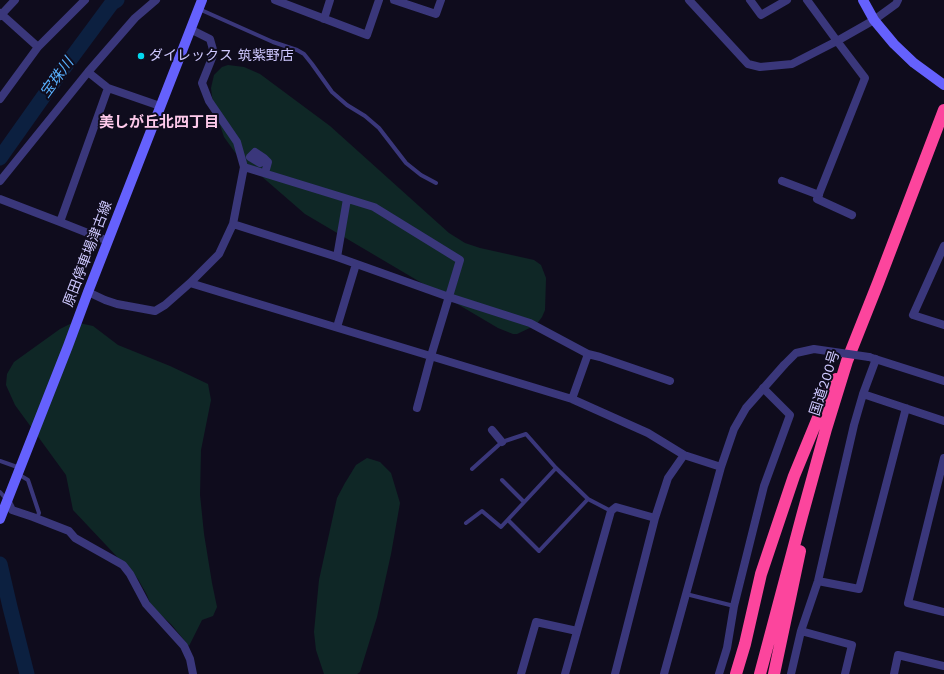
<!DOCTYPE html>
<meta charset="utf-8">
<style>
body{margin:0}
canvas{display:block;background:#0f0c1d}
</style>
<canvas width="944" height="674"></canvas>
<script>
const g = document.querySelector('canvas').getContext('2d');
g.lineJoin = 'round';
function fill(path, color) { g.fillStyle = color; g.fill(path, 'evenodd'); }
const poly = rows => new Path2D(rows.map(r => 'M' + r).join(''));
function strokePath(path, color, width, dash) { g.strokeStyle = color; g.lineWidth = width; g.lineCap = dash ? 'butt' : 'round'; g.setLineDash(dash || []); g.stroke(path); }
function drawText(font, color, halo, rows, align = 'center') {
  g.font = font + ' "Work Sans","Noto Sans JP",sans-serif'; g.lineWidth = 4; g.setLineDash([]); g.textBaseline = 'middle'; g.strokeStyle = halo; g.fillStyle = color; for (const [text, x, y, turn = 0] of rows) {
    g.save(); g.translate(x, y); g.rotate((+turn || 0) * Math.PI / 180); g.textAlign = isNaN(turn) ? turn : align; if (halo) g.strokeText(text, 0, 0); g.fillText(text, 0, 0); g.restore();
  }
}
fill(poly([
 [228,65,244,67,260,74,330,126,449,233,465,243,480,248,534,260,541,265,546,278,545,310,542,317,536,325,517,334,513,334,498,328,305,214,237,155,224,137,213,104,211,88,214,75,222,67],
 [74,322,93,326,118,345,170,366,208,384,211,400,201,450,200,495,204,534,212,583,217,607,213,616,202,620,189,646,171,624,151,606,147,595,138,579,73,510,66,475,15,405,6,385,7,374,14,362,60,329],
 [367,458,380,462,391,473,400,503,391,554,377,617,360,672,357,674,324,674,316,650,314,632,319,580,337,498,345,483,356,465]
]), '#0f2726');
strokePath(poly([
 [0,158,58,76,112,3,117,0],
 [0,564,10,607,27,674]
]), '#0c2040', 15);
strokePath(poly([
 [199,9,273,42,297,50,304,54,312,64,332,92,347,105,365,116,379,128,406,163,421,175,436,183],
 [0,461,20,468],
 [472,469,502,442,526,434,556,468,588,499,611,511],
 [18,474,28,480,39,513,37,518],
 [502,480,524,502],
 [0,492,7,500],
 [508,520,539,551,588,499],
 [466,523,482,511,501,527,556,468],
 [686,594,734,606]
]), '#3a377b', 4);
strokePath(poly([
 [275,0,367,35,379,0],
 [394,0,436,14,441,0],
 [689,0,748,64,760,67,792,64,837,41,874,20,896,4,898,0],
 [750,0,761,15,787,0],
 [807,0,837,41,865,78,817,199,852,215],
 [0,13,38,47],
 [0,16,15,0],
 [324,19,330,0],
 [88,72,108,88,160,106],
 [0,99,38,47,85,0],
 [264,158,260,163,250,157,255,152,264,158,268,162,265,173],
 [244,167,374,207,460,260,431,356,417,408],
 [0,181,88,72,135,18,156,0],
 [782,181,819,195],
 [0,199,60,222,108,241],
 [60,222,108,88],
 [233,224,337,257,449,297,530,323,588,354],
 [944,246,913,315,944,325],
 [337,257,347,199],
 [190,283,572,399,648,433,684,455,721,467],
 [88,292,105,300,117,304,155,311,165,305,190,283,219,254,233,224,244,167,237,142,209,101,202,83,214,53,210,39,190,29],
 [337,327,356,264],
 [869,357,944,381],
 [863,394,876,359],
 [572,399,588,354,600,357,670,381],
 [492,430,502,442],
 [944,458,908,603,944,612],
 [7,500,12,510,33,517,69,531,75,538,123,565,130,574,146,604,184,646,190,659,193,674],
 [818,581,859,589,906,408],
 [801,631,852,645,845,674],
 [521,674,536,622,577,631],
 [565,674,611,511,616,507,655,518],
 [615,674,655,518,668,478,684,455],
 [664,674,721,467,734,429,746,408,784,365],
 [719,674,727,648,734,606,764,486,790,415,763,388],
 [791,674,801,631,818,581,854,425,863,394,944,421],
 [894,674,898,655,944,666]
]), '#3a377b', 8);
strokePath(poly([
 [863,0,874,20,894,44,914,63,944,85],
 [0,519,68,346,88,292,202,0]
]), '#6561fd', 10);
strokePath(poly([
 [736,674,745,644,761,574,794,476,829,391,836,379],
 [760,674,802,516,826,429,847,361,878,283,944,110],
 [774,674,800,551]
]), '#fc459d', 12);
strokePath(poly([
 [784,365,796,353,814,349,869,357]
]), '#3a377b', 8);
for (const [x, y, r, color] of [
 [141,56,4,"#03d8ef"]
]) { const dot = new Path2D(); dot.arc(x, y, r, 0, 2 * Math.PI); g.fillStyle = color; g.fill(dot); strokePath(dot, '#0f0c1d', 1.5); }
drawText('14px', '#cec8fe', '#0f0c1d', [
 ["ダイレックス 筑紫野店",149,56]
], 'left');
drawText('14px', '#cec8fe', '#0f0c1d', [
 ["原田停車場津古線",88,254,-69],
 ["国道200号",825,383,-72]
]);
drawText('italic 15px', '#58b0fd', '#0f0c1d', [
 ["宝珠川",57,78,-54]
]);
drawText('bold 15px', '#fecaeb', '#0f0c1d', [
 ["美しが丘北四丁目",159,123]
]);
</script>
